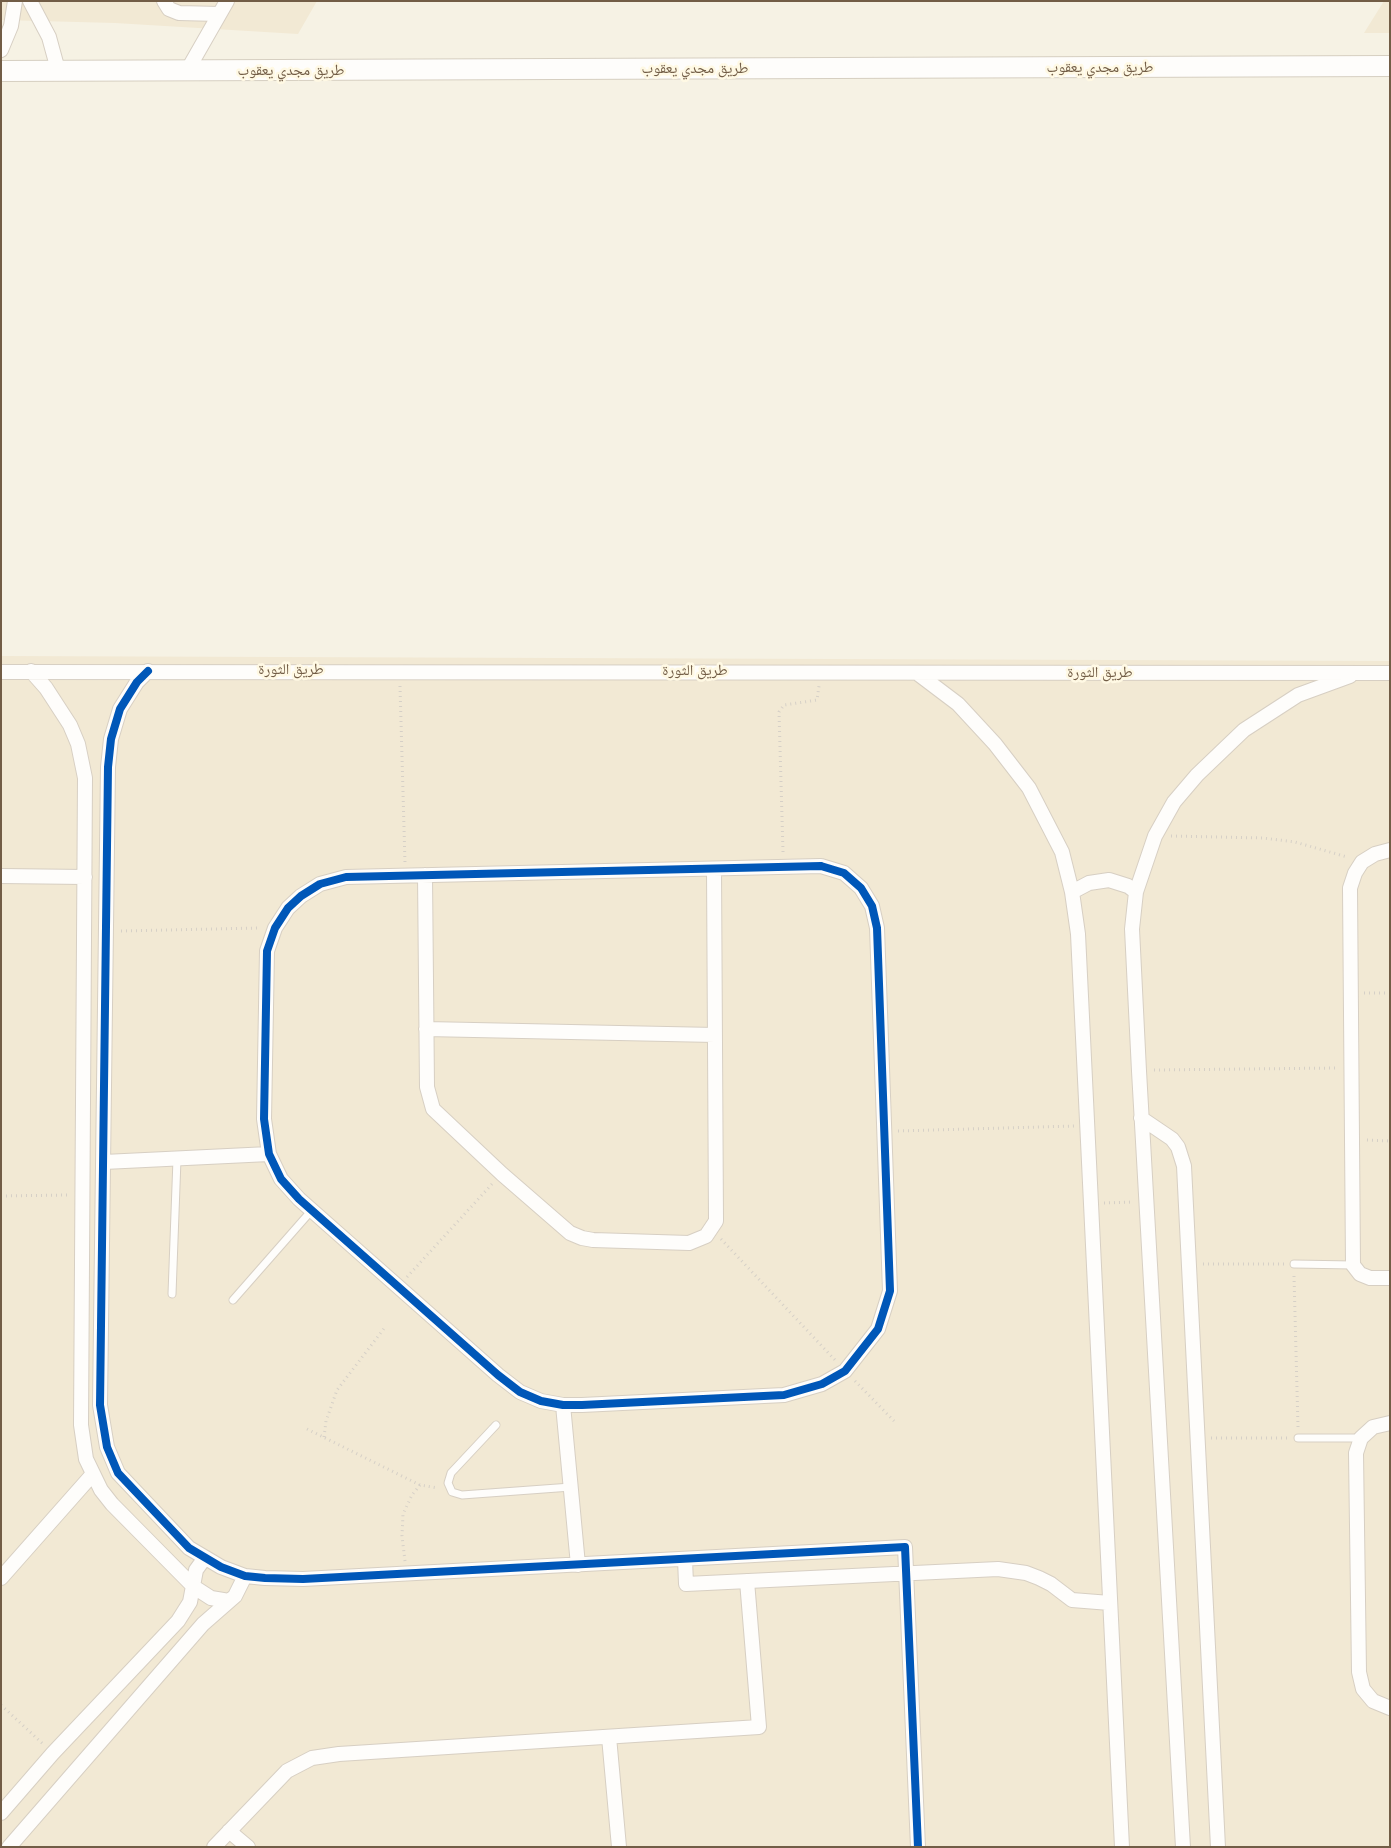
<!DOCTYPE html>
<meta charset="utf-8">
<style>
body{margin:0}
#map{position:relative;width:1391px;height:1848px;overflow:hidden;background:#f6f2e4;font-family:"IBM Plex Sans",sans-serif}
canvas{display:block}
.frame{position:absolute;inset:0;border:2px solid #725d46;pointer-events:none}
</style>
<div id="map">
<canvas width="1391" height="1848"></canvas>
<div class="frame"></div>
</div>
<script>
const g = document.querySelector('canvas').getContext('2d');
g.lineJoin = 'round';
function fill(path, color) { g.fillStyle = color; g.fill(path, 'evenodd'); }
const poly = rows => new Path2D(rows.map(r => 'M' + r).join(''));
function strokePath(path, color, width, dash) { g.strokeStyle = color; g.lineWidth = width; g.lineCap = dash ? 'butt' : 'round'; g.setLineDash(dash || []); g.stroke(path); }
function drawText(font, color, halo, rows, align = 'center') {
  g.font = font + ' "IBM Plex Sans","Noto Naskh Arabic",sans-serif'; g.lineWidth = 5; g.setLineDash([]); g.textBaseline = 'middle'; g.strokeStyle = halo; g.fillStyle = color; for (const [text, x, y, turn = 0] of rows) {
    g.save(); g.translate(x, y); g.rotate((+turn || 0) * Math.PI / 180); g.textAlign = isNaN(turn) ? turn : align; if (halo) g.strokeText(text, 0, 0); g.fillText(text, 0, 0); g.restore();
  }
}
fill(poly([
 [1,1,317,1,298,34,115,23,1,20],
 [1384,1,1390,1,1390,33,1364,33],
 [1,656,1390,661,1390,1847,1,1847]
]), '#f2e9d4');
const lane = poly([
 [1294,1264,1353,1265],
 [172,1294,177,1159],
 [233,1300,312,1210],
 [496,1425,451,1473,448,1483,452,1492,462,1495,571,1487],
 [1298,1438,1361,1438]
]);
const street = poly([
 [30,1,49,37,58,70],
 [164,1,169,9,179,13,219,14],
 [1,50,11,26,15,1],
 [187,71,227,1],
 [31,671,46,688,70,725,78,744,85,778,81,1425,86,1459,101,1490,112,1504,194,1587,211,1598,229,1601],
 [148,671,137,682,120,709,111,739,108,767,100,1405,107,1447,118,1473,189,1548,221,1567,245,1576,265,1578,303,1579,905,1547,918,1847],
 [1,672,1390,673],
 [917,673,958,704,995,744,1029,788,1062,852,1072,892,1078,934,1122,1847],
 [1390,850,1375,854,1362,862,1355,873,1350,888,1353,1265,1360,1274,1370,1278,1390,1278],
 [821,866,844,873,861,888,872,906,877,928,890,1291,878,1329,845,1371,822,1384,784,1395,582,1405,563,1405,541,1401,520,1392,498,1375,299,1199,281,1179,269,1154,264,1119,267,951,275,928,288,908,301,896,320,884,346,877,821,866],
 [425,875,427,1087,433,1109,502,1174,570,1233,582,1238,593,1240,689,1243,706,1236,716,1221,714,869],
 [1,876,85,877],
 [1072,892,1089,883,1109,880,1128,886,1136,892],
 [426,1029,715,1035],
 [1141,1118,1172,1139,1178,1147,1184,1166,1218,1847],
 [104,1162,269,1154],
 [563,1405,578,1565],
 [1390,1423,1373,1427,1361,1438,1356,1453,1359,1672,1363,1689,1373,1701,1390,1708],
 [685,1559,686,1584,998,1569,1026,1573,1039,1578,1051,1584,1072,1600,1110,1603],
 [1,1578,92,1475],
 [609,1737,619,1847],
 [1,1813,53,1753,178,1621,190,1602,196,1570,204,1559],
 [229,1831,248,1847],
 [9,1847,203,1624,235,1596,245,1576],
 [214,1847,287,1771,312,1758,339,1754,759,1727,747,1581],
 [1183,1847,1139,1071,1132,929,1136,892,1155,836,1174,802,1197,775,1244,730,1298,695,1350,676]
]);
const secondary = poly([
 [1,71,1390,66]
]);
strokePath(lane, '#d7cfc3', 9);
strokePath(street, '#d7cfc3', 16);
strokePath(secondary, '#d6cfc1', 22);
strokePath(poly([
 [400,686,405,863],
 [1171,836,1263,838,1295,842,1347,857],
 [783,852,779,712,784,705,817,700,819,686],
 [121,931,259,928],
 [1364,993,1390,993],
 [1154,1070,1338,1068],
 [898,1131,1074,1126],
 [1367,1140,1390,1141],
 [1,1196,67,1195],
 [1104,1203,1133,1202],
 [721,1239,835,1360],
 [1203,1264,1284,1264],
 [1294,1276,1298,1427],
 [407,1277,492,1184],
 [855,1381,894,1421],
 [307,1429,420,1485,438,1488],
 [324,1437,326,1421,337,1390,386,1326],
 [1211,1438,1287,1438],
 [405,1561,402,1536,403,1514,412,1495,420,1485],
 [1,1705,43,1744]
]), '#d6d0c7', 3, [1, 4]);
strokePath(lane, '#fefdfb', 7);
strokePath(street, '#fefdfb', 14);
strokePath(secondary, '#fefdfb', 20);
strokePath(poly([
 [148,671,137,682,120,709,111,739,108,767,100,1405,107,1447,118,1473,189,1548,221,1567,245,1576,265,1578,303,1579,905,1547,918,1847],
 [821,866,844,873,861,888,872,906,877,928,890,1291,878,1329,845,1371,822,1384,784,1395,582,1405,563,1405,541,1401,520,1392,498,1375,299,1199,281,1179,269,1154,264,1119,267,951,275,928,288,908,301,896,320,884,346,877,821,866]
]), '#0057b8', 8);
drawText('15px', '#725d46', '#fff9e4', [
 ["طريق مجدي يعقوب",1100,68],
 ["طريق مجدي يعقوب",695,69],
 ["طريق مجدي يعقوب",291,71],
 ["طريق الثورة",291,670],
 ["طريق الثورة",695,671],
 ["طريق الثورة",1100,673]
]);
</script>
